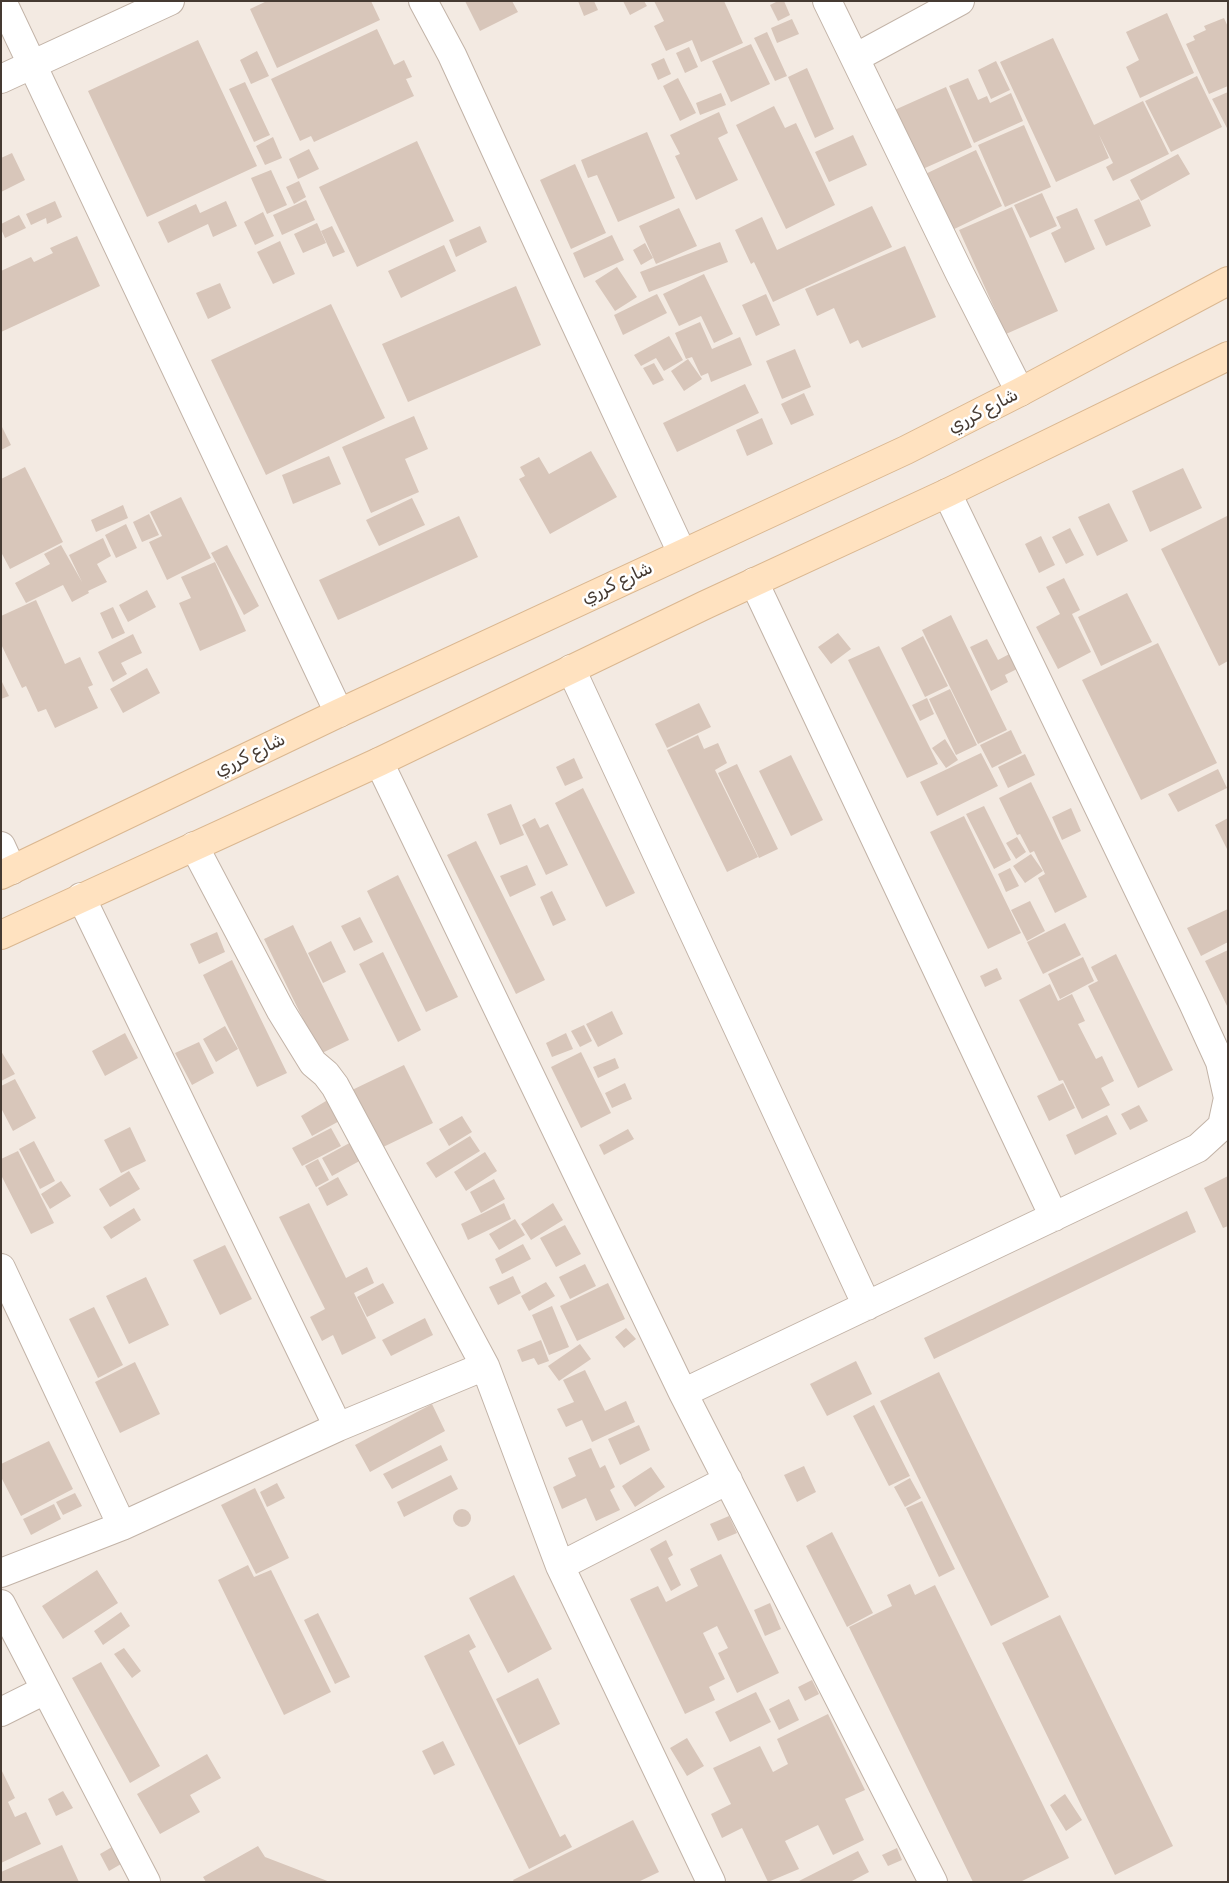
<!DOCTYPE html>
<meta charset="utf-8">
<style>
body{margin:0}
#map{position:relative;width:1229px;height:1883px;overflow:hidden;background:#f3eae2;font-family:Rubik,sans-serif}
canvas{display:block}
.frame{position:absolute;inset:0;border:2px solid #453a32;pointer-events:none}
</style>
<div id="map">
<canvas width="1229" height="1883"></canvas>
<div class="frame"></div>
</div>
<script>
const g = document.querySelector('canvas').getContext('2d');
g.lineJoin = 'round';
function fill(path, color) { g.fillStyle = color; g.fill(path, 'evenodd'); }
const poly = rows => new Path2D(rows.map(r => 'M' + r).join(''));
function strokePath(path, color, width, dash) { g.strokeStyle = color; g.lineWidth = width; g.lineCap = dash ? 'butt' : 'round'; g.setLineDash(dash || []); g.stroke(path); }
function drawText(font, color, halo, rows, align = 'center') {
  g.font = font + ' Rubik,Cairo,sans-serif'; g.lineWidth = 5; g.setLineDash([]); g.textBaseline = 'middle'; g.strokeStyle = halo; g.fillStyle = color; for (const [text, x, y, turn = 0] of rows) {
    g.save(); g.translate(x, y); g.rotate((+turn || 0) * Math.PI / 180); g.textAlign = isNaN(turn) ? turn : align; if (halo) g.strokeText(text, 0, 0); g.fillText(text, 0, 0); g.restore();
  }
}
fill(poly([
 [267,1,371,1,380,20,277,68,250,9],
 [465,1,512,1,518,12,480,31],
 [578,1,594,1,598,10,584,16],
 [623,1,644,1,647,6,630,15],
 [654,1,724,1,743,43,701,62,692,40,666,51,654,26,664,21],
 [778,1,784,1,790,15,778,21,770,5],
 [1167,13,1194,73,1140,98,1126,67,1139,60,1126,32],
 [1224,18,1228,27,1228,86,1209,94,1186,44,1195,40,1193,36,1206,30,1204,26],
 [792,19,799,34,777,43,771,28],
 [377,29,394,65,404,60,412,77,406,79,414,96,314,142,311,136,300,141,271,79],
 [767,32,787,76,775,81,754,38],
 [1053,38,1094,125,1143,101,1169,154,1113,181,1106,167,1113,163,1099,135,1109,158,1056,182,1000,62],
 [198,40,257,166,147,217,88,91],
 [751,44,770,84,731,102,712,61],
 [689,47,698,67,685,73,676,53],
 [257,51,269,76,251,84,240,60],
 [664,58,671,74,658,80,651,64],
 [996,61,1010,90,991,99,978,70],
 [807,68,834,129,815,138,788,77],
 [1197,76,1222,127,1171,152,1145,101],
 [678,78,696,113,680,121,663,86],
 [968,78,978,100,987,96,990,103,1011,93,1023,121,974,143,949,86],
 [245,82,270,135,254,142,229,89],
 [946,87,972,147,916,172,890,112],
 [1228,92,1228,130,1212,99],
 [721,93,726,105,700,115,696,103],
 [774,106,785,128,796,123,835,205,786,229,736,125],
 [719,112,728,133,718,138,738,180,696,200,675,156,680,154,670,135],
 [1024,125,1051,187,1005,207,978,145],
 [647,132,675,198,618,222,597,175,588,178,581,160],
 [853,135,867,165,829,182,815,152],
 [273,137,282,158,265,165,256,146],
 [417,141,454,221,357,267,319,187],
 [309,149,319,169,298,179,289,159],
 [976,150,1002,206,946,233,919,177],
 [12,153,25,180,1,192,1,158],
 [1178,154,1190,174,1141,201,1130,180],
 [575,164,606,233,571,249,540,180],
 [271,170,287,205,267,214,251,178],
 [299,181,306,197,294,204,286,187],
 [1042,193,1057,226,1030,238,1014,205],
 [1139,199,1151,226,1106,246,1094,220],
 [306,200,315,220,282,235,273,215],
 [55,201,62,217,47,224,46,218,31,225,26,214],
 [226,201,237,226,213,237,208,224,168,243,158,222,196,204,200,213],
 [872,206,892,247,773,302,754,262,751,264,735,230,762,217,777,250],
 [1012,207,1058,311,1006,334,959,230],
 [679,208,697,246,656,264,639,226],
 [1077,208,1095,249,1065,263,1051,233,1061,228,1056,217],
 [263,212,274,236,255,245,244,222],
 [19,215,26,228,5,238,1,229,1,224],
 [317,223,326,243,303,253,294,234],
 [332,226,345,252,333,257,321,231],
 [480,226,487,242,456,257,449,240],
 [612,235,624,260,584,278,573,253],
 [77,236,100,286,1,332,1,271,31,257,34,262,53,253,50,248],
 [280,241,295,274,273,284,257,252],
 [720,242,728,262,649,292,640,272],
 [645,243,653,258,641,265,633,250],
 [444,245,456,271,401,298,388,271],
 [905,246,936,317,862,348,858,340,850,344,834,308,817,316,805,289],
 [617,267,637,297,615,311,595,281],
 [704,274,733,334,714,343,701,316,679,326,663,294],
 [220,283,231,308,208,319,196,293],
 [516,286,541,345,408,402,382,344],
 [657,294,667,313,623,335,614,315],
 [766,294,780,325,756,336,742,305],
 [331,304,385,418,266,475,211,360],
 [700,322,712,349,740,337,752,365,711,382,708,373,701,376,692,357,686,359,675,333],
 [669,336,683,360,664,371,656,358,641,366,634,355],
 [795,349,811,387,782,399,766,361],
 [688,359,702,379,684,391,671,371],
 [654,363,664,380,653,385,643,368],
 [745,384,759,413,677,452,663,423],
 [804,393,814,415,791,425,781,404],
 [414,416,428,449,405,459,419,492,371,513,342,447],
 [762,418,773,444,747,456,736,430],
 [1,425,11,445,1,450],
 [591,451,617,497,550,534,519,479,525,476,520,467,539,457,549,474],
 [329,456,341,484,293,504,282,475],
 [25,467,63,542,10,569,1,552,1,479],
 [1183,468,1202,508,1150,532,1132,491],
 [181,497,211,558,167,580,149,542,162,536,150,512],
 [412,498,425,525,379,546,366,520],
 [1109,503,1128,541,1097,556,1078,517],
 [123,505,128,518,96,532,91,520],
 [149,514,159,535,142,542,133,522],
 [459,516,478,557,338,620,319,580],
 [1227,516,1228,661,1219,666,1161,549],
 [126,524,137,548,116,558,105,535],
 [1070,528,1084,555,1066,564,1052,537],
 [1041,536,1055,565,1039,573,1025,544],
 [103,538,111,556,97,564,107,582,88,591,89,593,72,602,63,585,26,603,15,583,50,564,44,554,61,545,82,582,69,555],
 [227,545,259,606,244,615,211,553],
 [215,562,246,631,200,651,179,603,191,598,181,577],
 [1064,578,1080,610,1072,614,1091,652,1058,669,1036,627,1060,614,1046,587],
 [147,590,156,607,128,622,119,605],
 [1127,593,1152,642,1101,666,1078,617],
 [36,600,65,664,80,657,93,685,88,687,98,708,55,728,46,709,38,712,26,686,22,688,1,644,1,616],
 [113,607,125,633,112,639,100,613],
 [951,615,1007,730,978,744,922,630],
 [838,633,851,649,831,664,818,647],
 [133,634,142,653,121,663,127,674,113,682,98,652],
 [923,636,948,686,925,697,901,648],
 [987,639,998,660,1015,651,1023,666,1005,675,1008,682,991,691,970,647],
 [1158,643,1217,763,1141,800,1082,680],
 [879,646,938,764,907,778,848,660],
 [147,668,160,693,123,713,110,689],
 [1,680,9,696,1,699],
 [950,689,977,745,956,755,929,699],
 [927,698,934,714,920,721,912,705],
 [699,703,711,727,667,748,655,724],
 [1011,730,1022,753,992,768,980,745],
 [698,735,704,749,718,743,727,763,715,770,758,857,727,872,667,750],
 [945,739,958,760,946,768,932,748],
 [981,753,998,786,937,816,920,782],
 [1025,754,1035,775,1008,788,998,767],
 [791,755,823,820,791,836,759,771],
 [574,758,583,778,565,786,556,767],
 [737,764,778,849,759,858,718,773],
 [1218,769,1227,788,1178,812,1168,794],
 [1031,782,1087,897,1055,913,1038,878,1045,874,1046,876,1034,851,1030,853,1020,834,1017,835,999,798],
 [583,788,635,893,606,907,555,803],
 [511,804,524,835,500,845,487,814],
 [984,806,1011,860,994,869,966,814],
 [1071,808,1081,831,1062,840,1052,817],
 [964,816,1021,933,988,949,930,832],
 [535,818,540,828,548,824,568,865,546,875,522,825],
 [1228,818,1228,851,1215,825],
 [1017,837,1026,852,1016,859,1006,843],
 [476,841,545,980,516,994,447,855],
 [1031,854,1043,871,1025,883,1013,866],
 [527,865,536,885,510,897,500,876],
 [1010,868,1019,886,1006,892,998,874],
 [398,875,458,997,426,1012,367,891],
 [552,891,566,920,553,926,540,897],
 [1030,901,1045,931,1027,941,1011,910],
 [1228,909,1228,942,1201,956,1187,928],
 [360,917,373,942,354,951,341,926],
 [1065,923,1081,955,1043,974,1027,942],
 [293,925,349,1040,320,1054,264,939],
 [217,932,225,952,199,964,190,944],
 [331,941,346,972,323,983,308,953],
 [1228,950,1228,1008,1205,961],
 [383,952,421,1030,398,1042,359,964],
 [1116,954,1173,1070,1138,1088,1088,986,1098,981,1091,967],
 [1083,957,1094,981,1060,999,1048,974],
 [232,960,287,1073,257,1087,203,975],
 [997,968,1002,979,985,987,980,976],
 [1050,984,1058,1001,1072,994,1085,1021,1078,1024,1096,1059,1102,1056,1114,1081,1101,1088,1110,1105,1082,1119,1063,1080,1059,1081,1019,1000],
 [612,1011,623,1034,598,1047,586,1024],
 [584,1025,592,1041,580,1047,571,1031],
 [225,1026,238,1049,216,1062,203,1039],
 [125,1033,138,1058,105,1076,92,1051],
 [566,1033,573,1049,552,1057,546,1043],
 [199,1042,214,1073,192,1085,175,1053],
 [1,1051,15,1074,1,1081],
 [581,1052,611,1113,581,1128,551,1067],
 [615,1058,619,1068,598,1078,593,1067],
 [404,1065,433,1123,379,1149,350,1091],
 [15,1079,36,1118,13,1131,1,1108,1,1086],
 [625,1083,632,1099,612,1108,605,1093],
 [1063,1083,1075,1108,1049,1121,1037,1096],
 [331,1098,343,1119,312,1136,301,1116],
 [1139,1105,1148,1121,1130,1130,1121,1114],
 [1107,1115,1117,1134,1075,1155,1066,1135],
 [462,1116,472,1132,449,1146,439,1129],
 [130,1127,146,1161,121,1173,104,1140],
 [331,1128,341,1146,302,1166,292,1148],
 [628,1129,634,1139,604,1155,599,1145],
 [470,1136,480,1151,436,1178,426,1163],
 [355,1140,365,1158,332,1176,322,1158],
 [34,1141,55,1181,40,1189,19,1149],
 [18,1151,54,1223,31,1234,1,1175,1,1159],
 [485,1152,497,1171,466,1191,454,1172],
 [318,1159,329,1180,316,1187,305,1166],
 [129,1171,140,1189,110,1207,99,1189],
 [1228,1176,1228,1226,1223,1228,1204,1188],
 [338,1177,348,1195,327,1206,318,1188],
 [494,1179,505,1199,481,1213,470,1192],
 [61,1181,71,1196,50,1209,41,1194],
 [309,1203,346,1278,367,1267,374,1283,354,1293,376,1338,342,1355,333,1335,322,1341,310,1317,325,1309,279,1217],
 [504,1203,511,1219,468,1240,461,1224],
 [553,1203,563,1220,531,1240,521,1224],
 [134,1208,141,1220,111,1239,103,1227],
 [1187,1211,1196,1232,934,1359,924,1338],
 [515,1219,525,1235,499,1250,489,1234],
 [565,1225,581,1254,556,1267,540,1238],
 [523,1244,531,1259,502,1274,495,1259],
 [225,1245,252,1299,220,1315,193,1260],
 [585,1264,596,1286,570,1299,559,1277],
 [513,1276,521,1293,498,1305,489,1287],
 [146,1277,169,1325,129,1344,106,1296],
 [546,1282,555,1296,529,1311,521,1296],
 [383,1283,394,1303,367,1317,357,1297],
 [608,1283,625,1319,577,1341,560,1306],
 [552,1306,569,1347,549,1355,532,1315],
 [94,1307,123,1365,98,1378,69,1319],
 [425,1318,433,1335,391,1356,382,1340],
 [626,1328,636,1339,624,1348,615,1337],
 [541,1340,549,1361,538,1365,534,1358,522,1362,517,1350],
 [580,1344,591,1359,559,1381,548,1366],
 [856,1361,872,1394,827,1416,810,1384],
 [135,1362,160,1414,120,1433,95,1382],
 [585,1370,605,1411,626,1401,635,1422,592,1442,582,1420,566,1427,557,1409,574,1402,563,1380],
 [939,1372,1049,1597,991,1626,880,1401],
 [432,1404,445,1431,370,1472,355,1445],
 [874,1405,910,1476,889,1486,853,1416],
 [639,1425,650,1450,620,1465,608,1439],
 [49,1441,73,1489,21,1516,1,1477,1,1464],
 [441,1445,448,1460,392,1489,383,1474],
 [591,1448,600,1468,605,1465,615,1487,610,1490,620,1510,596,1521,586,1498,562,1509,553,1487,576,1476,568,1458],
 [804,1466,816,1492,797,1502,784,1475],
 [651,1467,665,1487,635,1507,622,1486],
 [451,1475,458,1489,404,1517,397,1502],
 [910,1478,921,1498,905,1507,894,1487],
 [277,1483,285,1498,267,1507,260,1492],
 [255,1488,289,1558,256,1574,221,1505],
 [75,1493,82,1506,63,1515,56,1502],
 [922,1501,955,1569,939,1577,906,1508],
 [54,1504,61,1519,31,1535,23,1519],
 '453 1518a9 9 0 1 1 18 0a9 9 0 1 1-18 0Z',
 [729,1516,737,1533,718,1541,710,1524],
 [832,1532,873,1613,847,1627,806,1546],
 [666,1540,673,1555,668,1558,681,1585,671,1591,650,1549],
 [721,1554,779,1673,737,1693,718,1653,728,1648,717,1626,703,1633,725,1679,709,1687,715,1700,685,1714,630,1599,658,1586,666,1602,698,1586,690,1569],
 [248,1565,254,1577,271,1570,331,1692,284,1715,218,1580],
 [97,1570,118,1603,63,1639,42,1606],
 [514,1575,552,1649,508,1673,469,1598],
 [910,1584,915,1595,935,1585,1069,1858,1020,1882,973,1882,849,1627,892,1606,887,1595],
 [770,1603,781,1629,765,1636,754,1610],
 [121,1612,130,1626,103,1645,94,1631],
 [318,1613,350,1677,335,1684,304,1620],
 [1060,1615,1173,1846,1115,1875,1002,1643],
 [469,1634,476,1647,469,1651,560,1837,565,1834,572,1847,529,1869,424,1656],
 [124,1648,141,1671,132,1678,114,1654],
 [101,1662,160,1766,130,1783,72,1678],
 [538,1678,560,1724,519,1745,496,1699],
 [812,1680,819,1694,805,1701,798,1687],
 [756,1692,771,1722,730,1742,715,1712],
 [789,1699,799,1720,779,1730,769,1709],
 [828,1714,865,1790,845,1799,864,1840,833,1855,818,1825,785,1841,799,1869,768,1882,742,1828,722,1838,711,1814,731,1804,713,1768,760,1746,773,1772,788,1764,777,1739],
 [687,1738,704,1766,687,1776,670,1748],
 [443,1741,455,1765,434,1775,422,1751],
 [207,1754,221,1778,190,1795,200,1812,160,1834,137,1794],
 [1,1769,15,1798,8,1802,15,1817,26,1812,41,1844,1,1863],
 [63,1791,73,1808,56,1816,48,1799],
 [1065,1794,1082,1820,1066,1831,1050,1805],
 [633,1820,659,1872,638,1882,514,1882,513,1880],
 [62,1845,79,1882,1,1882,1,1872],
 [258,1846,265,1857,330,1882,206,1882,203,1877],
 [112,1847,121,1864,109,1871,100,1854],
 [897,1848,902,1860,888,1866,882,1855],
 [858,1851,869,1872,850,1882,797,1882]
]), '#d8c6ba');
const minor = poly([
 [2,1,339,713],
 [423,1,452,55,561,293,682,553],
 [827,1,960,274,1020,392],
 [855,58,960,1],
 [1,79,170,1],
 [947,493,1193,1003,1220,1062,1228,1098],
 [754,582,1054,1217],
 [571,669,867,1306],
 [379,762,683,1393,933,1882],
 [1,846,12,870],
 [194,846,281,1011,313,1063,326,1074,335,1086,485,1366],
 [81,897,338,1427],
 [1,1268,122,1526],
 [683,1393,1198,1148,1222,1126,1228,1098],
 [560,1566,728,1480],
 [1,1573,122,1526,338,1427,485,1366,560,1566,711,1882],
 [1,1604,146,1882],
 [1,1712,45,1690]
]);
const secondary = poly([
 [1,875,339,713,906,450,1020,392,1228,281],
 [1,935,379,762,705,605,947,493,1228,356]
]);
strokePath(minor, '#c2b3a7', 30);
strokePath(secondary, '#dab790', 30);
strokePath(minor, '#fff', 28);
strokePath(secondary, '#ffe2c0', 28);
drawText('18px', '#453a32', '#fff', [
 ["شارع كرري",983,411,-27],
 ["شارع كرري",617,583,-25],
 ["شارع كرري",250,755,-26]
]);
</script>
